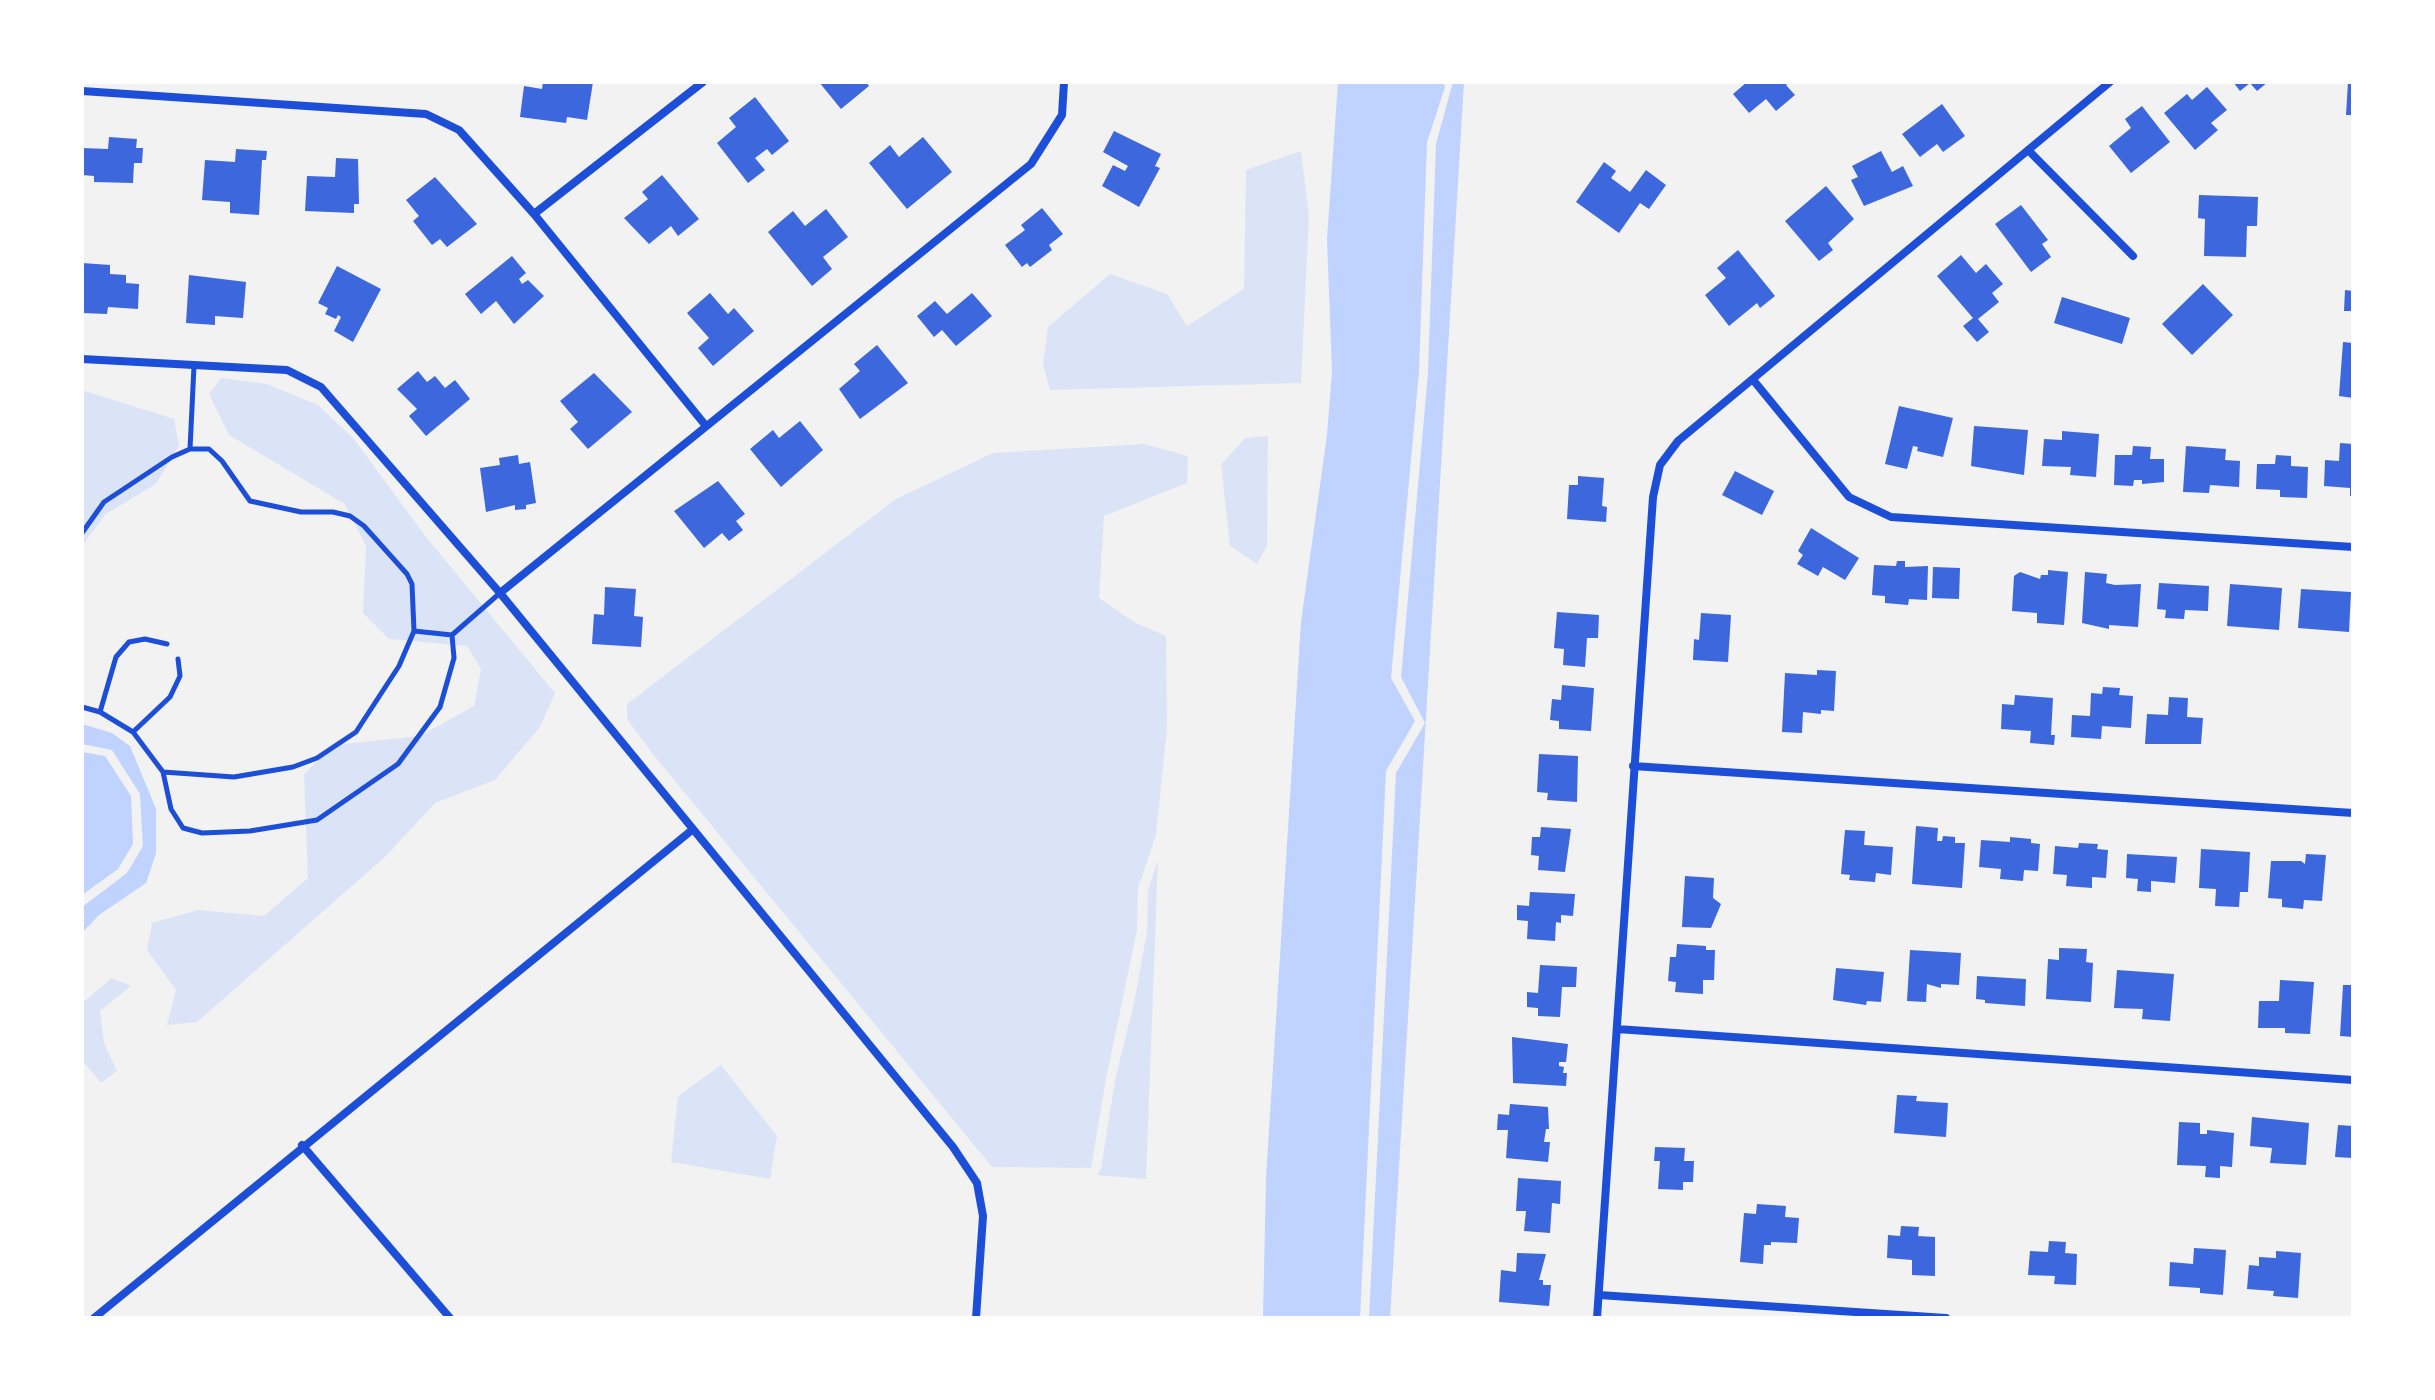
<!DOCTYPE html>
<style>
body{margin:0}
#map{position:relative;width:2435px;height:1400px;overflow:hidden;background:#f2f2f2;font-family:"Fira Sans Condensed",sans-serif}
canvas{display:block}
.frame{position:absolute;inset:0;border:84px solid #fff;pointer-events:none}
</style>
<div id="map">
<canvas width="2435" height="1400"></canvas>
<div class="frame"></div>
</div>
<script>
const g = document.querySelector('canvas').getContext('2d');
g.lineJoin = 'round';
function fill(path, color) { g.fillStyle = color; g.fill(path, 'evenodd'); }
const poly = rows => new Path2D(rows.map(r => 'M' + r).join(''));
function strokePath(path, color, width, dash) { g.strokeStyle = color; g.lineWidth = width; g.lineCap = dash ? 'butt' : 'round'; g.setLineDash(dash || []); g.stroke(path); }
fill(poly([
 [1301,151,1309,216,1301,383,1050,390,1043,364,1048,327,1110,274,1167,294,1187,326,1244,289,1246,170],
 [221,378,267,384,318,405,354,439,426,537,555,693,540,727,495,780,435,803,385,857,197,1022,167,1025,176,990,147,950,152,923,198,910,264,916,308,878,304,774,334,745,420,736,474,706,481,669,467,646,389,639,363,613,366,546,345,504,229,435,209,394],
 [82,390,174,419,179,446,156,484,106,514,82,546],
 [1268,436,1267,546,1257,564,1230,546,1221,465,1245,438],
 [1144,444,1188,456,1187,483,1104,516,1099,598,1134,622,1166,636,1167,728,1156,835,1138,888,1137,930,1106,1079,1091,1168,992,1167,652,753,627,719,627,704,896,499,993,453],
 [1158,860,1146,1179,1097,1175,1101,1169,1115,1080,1134,1003,1147,932,1148,890],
 [112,978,131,986,100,1011,104,1043,117,1071,101,1083,82,1060,82,1003],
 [721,1065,777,1136,770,1179,671,1162,678,1096]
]), '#dbe4f7');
fill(poly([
 [1338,82,1444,82,1445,87,1427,142,1419,372,1391,678,1415,721,1386,771,1360,1318,1263,1318,1266,1178,1301,622,1327,435,1332,372,1327,239],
 [1453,82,1464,82,1390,1318,1369,1318,1396,773,1425,723,1401,677,1428,373,1436,144],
 [82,724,112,733,130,746,156,809,156,853,146,883,99,915,82,933,82,907,127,873,143,846,140,794,112,750,82,744],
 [82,752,105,756,131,796,133,844,118,869,82,895]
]), '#bfd3fe');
fill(poly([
 [543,82,593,82,587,120,567,117,566,123,520,117,524,86,542,89],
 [819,82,866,82,869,86,841,109],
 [1747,82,1789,82,1786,85,1795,95,1776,111,1766,99,1749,113,1733,94],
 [2233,82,2268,82,2257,91,2250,83,2240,91],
 [2348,82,2353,82,2353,115,2346,115],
 [2207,87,2227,110,2211,123,2218,130,2195,150,2164,113,2187,94,2192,100],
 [755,97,789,141,772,155,767,149,755,158,765,170,748,183,717,143,736,127,729,118],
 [1942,104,1965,136,1943,152,1937,144,1920,157,1902,134],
 [2142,106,2170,142,2131,173,2109,146,2131,128,2125,119],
 [1114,131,1161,154,1155,166,1160,168,1139,207,1102,186,1113,165,1125,171,1128,166,1103,152],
 [109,137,137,139,136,148,143,148,142,163,134,163,133,183,94,182,94,176,82,175,82,148,108,149],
 [923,137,952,172,907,209,869,163,890,145,899,157],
 [236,149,267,151,266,160,262,160,259,215,230,213,230,202,202,200,205,160,235,162],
 [1881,151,1892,172,1903,166,1913,186,1864,206,1851,180,1858,177,1852,166],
 [336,158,358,159,359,204,354,204,354,213,305,211,307,176,335,177],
 [1604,162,1616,171,1611,178,1630,192,1646,170,1666,185,1649,209,1640,203,1619,233,1576,202],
 [662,175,699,219,678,236,671,226,649,244,624,218,648,199,642,192],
 [435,177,477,224,447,247,440,239,432,245,413,221,419,216,406,200],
 [1826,186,1854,219,1828,243,1833,250,1819,261,1785,221],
 [2199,195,2258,197,2257,226,2247,226,2246,257,2204,256,2205,219,2198,218],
 [2021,205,2048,240,2042,244,2051,257,2031,272,1995,224],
 [1042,208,1063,234,1049,245,1052,250,1030,267,1027,263,1022,267,1005,245,1025,230,1021,225],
 [826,209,848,237,823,257,832,269,812,286,768,232,793,211,805,226],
 [1738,250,1775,296,1760,308,1757,303,1729,326,1705,295,1726,278,1717,268],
 [1961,255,1976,273,1986,264,2003,284,1992,293,1999,302,1978,319,1989,332,1977,342,1963,326,1973,318,1937,276],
 [512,256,526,273,519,279,522,284,528,280,544,296,514,324,496,301,481,314,465,294],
 [82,263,110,265,110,274,126,275,126,283,139,284,138,309,108,307,107,314,82,313],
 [337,266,381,289,353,342,334,331,341,317,338,315,336,319,325,314,328,308,318,303],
 [189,275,246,282,243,318,215,316,215,325,186,323],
 [2203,284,2233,315,2192,355,2162,324],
 [2345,290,2353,291,2353,311,2344,311],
 [710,293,728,314,734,308,754,331,713,366,698,348,709,338,687,313],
 [972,293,992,316,956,346,942,330,934,337,917,316,935,301,947,314],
 [2062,297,2130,318,2122,344,2054,323],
 [2343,342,2353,343,2353,398,2339,396],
 [877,345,908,383,860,419,839,389,860,371,854,364],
 [418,371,427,382,435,376,445,388,455,380,470,399,426,436,409,416,417,409,397,389],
 [594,373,632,412,588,449,570,429,578,422,560,401],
 [1899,406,1953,418,1943,457,1917,451,1918,447,1913,446,1907,469,1885,464],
 [800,421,823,450,781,487,750,449,773,430,779,438],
 [1974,426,2028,430,2024,475,1971,466],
 [2062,431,2099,434,2096,477,2070,475,2071,467,2042,466,2044,439,2062,440],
 [2340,443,2353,444,2353,496,2350,496,2350,488,2324,486,2325,460,2339,461],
 [2133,446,2151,447,2150,459,2164,459,2164,482,2142,484,2142,480,2134,480,2133,486,2114,485,2115,455,2132,455],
 [2186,446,2226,449,2225,460,2240,461,2239,487,2210,485,2209,493,2183,492],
 [518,455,519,464,530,462,536,503,526,505,526,509,515,510,515,505,486,512,480,468,500,465,499,458],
 [2276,455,2291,456,2291,466,2308,467,2307,498,2280,497,2280,490,2256,489,2257,464,2275,464],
 [1735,471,1774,491,1762,515,1722,495],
 [1578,476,1604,478,1602,506,1607,507,1606,522,1567,519,1569,485,1578,485],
 [718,481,745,514,736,521,743,530,729,541,722,533,704,548,674,511],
 [1811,528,1859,558,1845,580,1823,567,1818,576,1797,564,1803,555,1798,551],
 [1897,561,1905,561,1905,567,1928,566,1927,600,1909,599,1908,605,1885,603,1885,596,1872,595,1874,565,1896,566],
 [1933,567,1960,568,1959,599,1932,598],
 [2048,570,2068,572,2064,625,2037,623,2037,613,2012,611,2014,576,2020,572,2040,579,2041,575,2048,575],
 [2085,572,2107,574,2106,583,2115,585,2141,584,2138,627,2109,625,2109,629,2082,623],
 [2159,583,2209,586,2208,611,2185,610,2184,619,2165,618,2166,610,2157,609],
 [2230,584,2282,588,2279,630,2227,626],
 [605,587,636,589,634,616,643,617,641,647,592,644,594,614,604,615],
 [2301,589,2351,592,2349,632,2298,628],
 [1557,612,1599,615,1598,638,1587,638,1585,667,1563,665,1564,649,1554,648],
 [1701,613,1731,615,1728,662,1693,660,1694,639,1699,640],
 [1817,670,1836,671,1834,711,1821,710,1821,714,1803,712,1802,733,1782,732,1785,673,1817,675],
 [1562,685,1594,688,1591,731,1559,729,1559,721,1550,720,1552,699,1561,700],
 [2103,687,2120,688,2119,695,2133,696,2131,728,2102,726,2101,739,2071,737,2072,715,2090,716,2091,693,2102,694],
 [2015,695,2053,698,2051,735,2055,735,2054,745,2030,743,2031,731,2001,729,2002,704,2014,705],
 [2169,697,2188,698,2187,717,2203,718,2201,744,2145,744,2147,714,2168,715],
 [1539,754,1578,756,1577,802,1547,800,1548,793,1537,792],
 [1916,826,1938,828,1937,841,1942,841,1943,836,1955,837,1955,843,1965,843,1962,888,1912,884],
 [1541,827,1571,829,1565,872,1538,870,1539,856,1531,855,1532,837,1540,837],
 [1845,830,1865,831,1864,845,1893,847,1891,875,1876,873,1875,882,1849,880,1850,875,1841,874],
 [2010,837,2031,839,2031,843,2040,844,2038,871,2024,870,2023,881,2000,879,2001,869,1979,867,1981,840,2010,842],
 [2079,843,2098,844,2097,849,2108,850,2106,878,2092,877,2092,888,2066,886,2067,875,2053,874,2055,846,2078,848],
 [2201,849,2250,852,2248,892,2240,892,2239,907,2215,906,2216,889,2199,888],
 [2127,854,2177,857,2175,883,2151,881,2151,892,2137,891,2138,879,2126,878],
 [2306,854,2326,855,2322,901,2304,900,2303,909,2282,907,2282,899,2268,898,2271,861,2301,861,2305,864],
 [1685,876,1714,878,1713,898,1721,904,1711,928,1682,927],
 [1530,892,1575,894,1573,916,1561,915,1561,923,1556,922,1555,941,1527,939,1528,921,1517,920,1517,905,1529,906],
 [1677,944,1706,946,1706,950,1715,950,1714,980,1703,980,1703,994,1675,992,1676,982,1668,981,1670,957,1676,957],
 [2059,948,2087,949,2086,962,2093,963,2091,1002,2046,999,2048,959,2059,960],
 [1910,950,1961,953,1959,985,1941,984,1941,988,1927,984,1926,1002,1907,1001],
 [1540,965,1577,967,1576,987,1562,987,1560,1017,1538,1016,1538,1008,1527,1007,1527,992,1538,993],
 [1836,968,1884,972,1881,1002,1867,1001,1866,1005,1833,1000],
 [2117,970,2174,974,2170,1021,2142,1019,2143,1009,2114,1008],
 [1977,976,2026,979,2025,1006,1985,1003,1985,1000,1976,999],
 [2280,980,2314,982,2310,1034,2285,1033,2285,1028,2258,1028,2259,1001,2279,1001],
 [2343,985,2353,985,2353,1037,2340,1036],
 [1512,1037,1568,1044,1566,1062,1559,1062,1559,1066,1564,1067,1563,1073,1567,1073,1566,1086,1513,1083],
 [1897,1095,1917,1096,1916,1101,1948,1103,1946,1137,1894,1133],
 [1510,1104,1548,1107,1549,1129,1546,1129,1544,1142,1550,1142,1548,1162,1506,1158,1508,1130,1497,1130,1498,1114,1509,1115],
 [2252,1117,2309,1123,2306,1165,2270,1163,2272,1148,2250,1146],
 [2179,1122,2200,1123,2200,1134,2207,1134,2207,1130,2234,1133,2232,1167,2220,1166,2220,1178,2205,1177,2206,1166,2177,1165],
 [2338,1125,2353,1126,2353,1158,2335,1157],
 [1655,1147,1685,1148,1684,1161,1694,1161,1693,1182,1683,1182,1683,1190,1658,1189,1660,1161,1654,1161],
 [1518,1178,1561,1181,1560,1204,1552,1203,1550,1233,1524,1231,1526,1211,1516,1211],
 [1757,1204,1786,1206,1785,1217,1799,1218,1797,1243,1771,1242,1771,1245,1764,1245,1763,1264,1740,1262,1744,1213,1756,1214],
 [1901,1226,1919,1227,1918,1236,1935,1237,1935,1276,1912,1275,1912,1260,1887,1258,1888,1235,1900,1236],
 [2049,1241,2066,1242,2065,1253,2077,1254,2076,1285,2054,1284,2055,1276,2028,1275,2030,1251,2048,1252],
 [2194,1248,2226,1250,2223,1295,2200,1293,2200,1288,2169,1286,2170,1262,2193,1264],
 [2276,1251,2301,1253,2298,1298,2273,1296,2274,1291,2247,1289,2249,1265,2259,1266,2259,1257,2276,1258],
 [1517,1253,1546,1254,1539,1280,1543,1280,1543,1285,1551,1285,1549,1306,1499,1302,1501,1270,1516,1272]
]), '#3d67dc');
strokePath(poly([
 [190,449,194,366],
 [82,533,104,502,172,457,190,449,209,449,222,461,250,501,301,512,333,512,350,516,364,526,407,574,412,584,414,631,452,635,500,593],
 [82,707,100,712,133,732,163,772,171,809,183,828,202,833,250,831,317,820,398,764,440,707,454,658,452,635],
 [100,712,116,657,129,642,145,639,167,644],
 [133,732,170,697,180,676,178,659],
 [163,772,234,777,293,767,317,758,356,732,399,666,414,631]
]), '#1d4ed8', 5);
strokePath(poly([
 [82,91,426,114,459,130,534,214,706,426],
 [2028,150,2133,256],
 [534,214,703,82],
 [82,359,287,370,321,387,500,593,953,1147,977,1183,983,1216,976,1318],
 [1754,381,1849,497,1891,517,2353,547],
 [500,593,1031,164,1062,115,1064,82],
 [1633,766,2353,813],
 [1617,1029,2353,1080],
 [302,1145,450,1318],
 [1599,1295,1946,1318],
 [94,1318,692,830],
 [1597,1318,1653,497,1660,465,1678,441,2110,82]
]), '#1d4ed8', 8);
</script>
